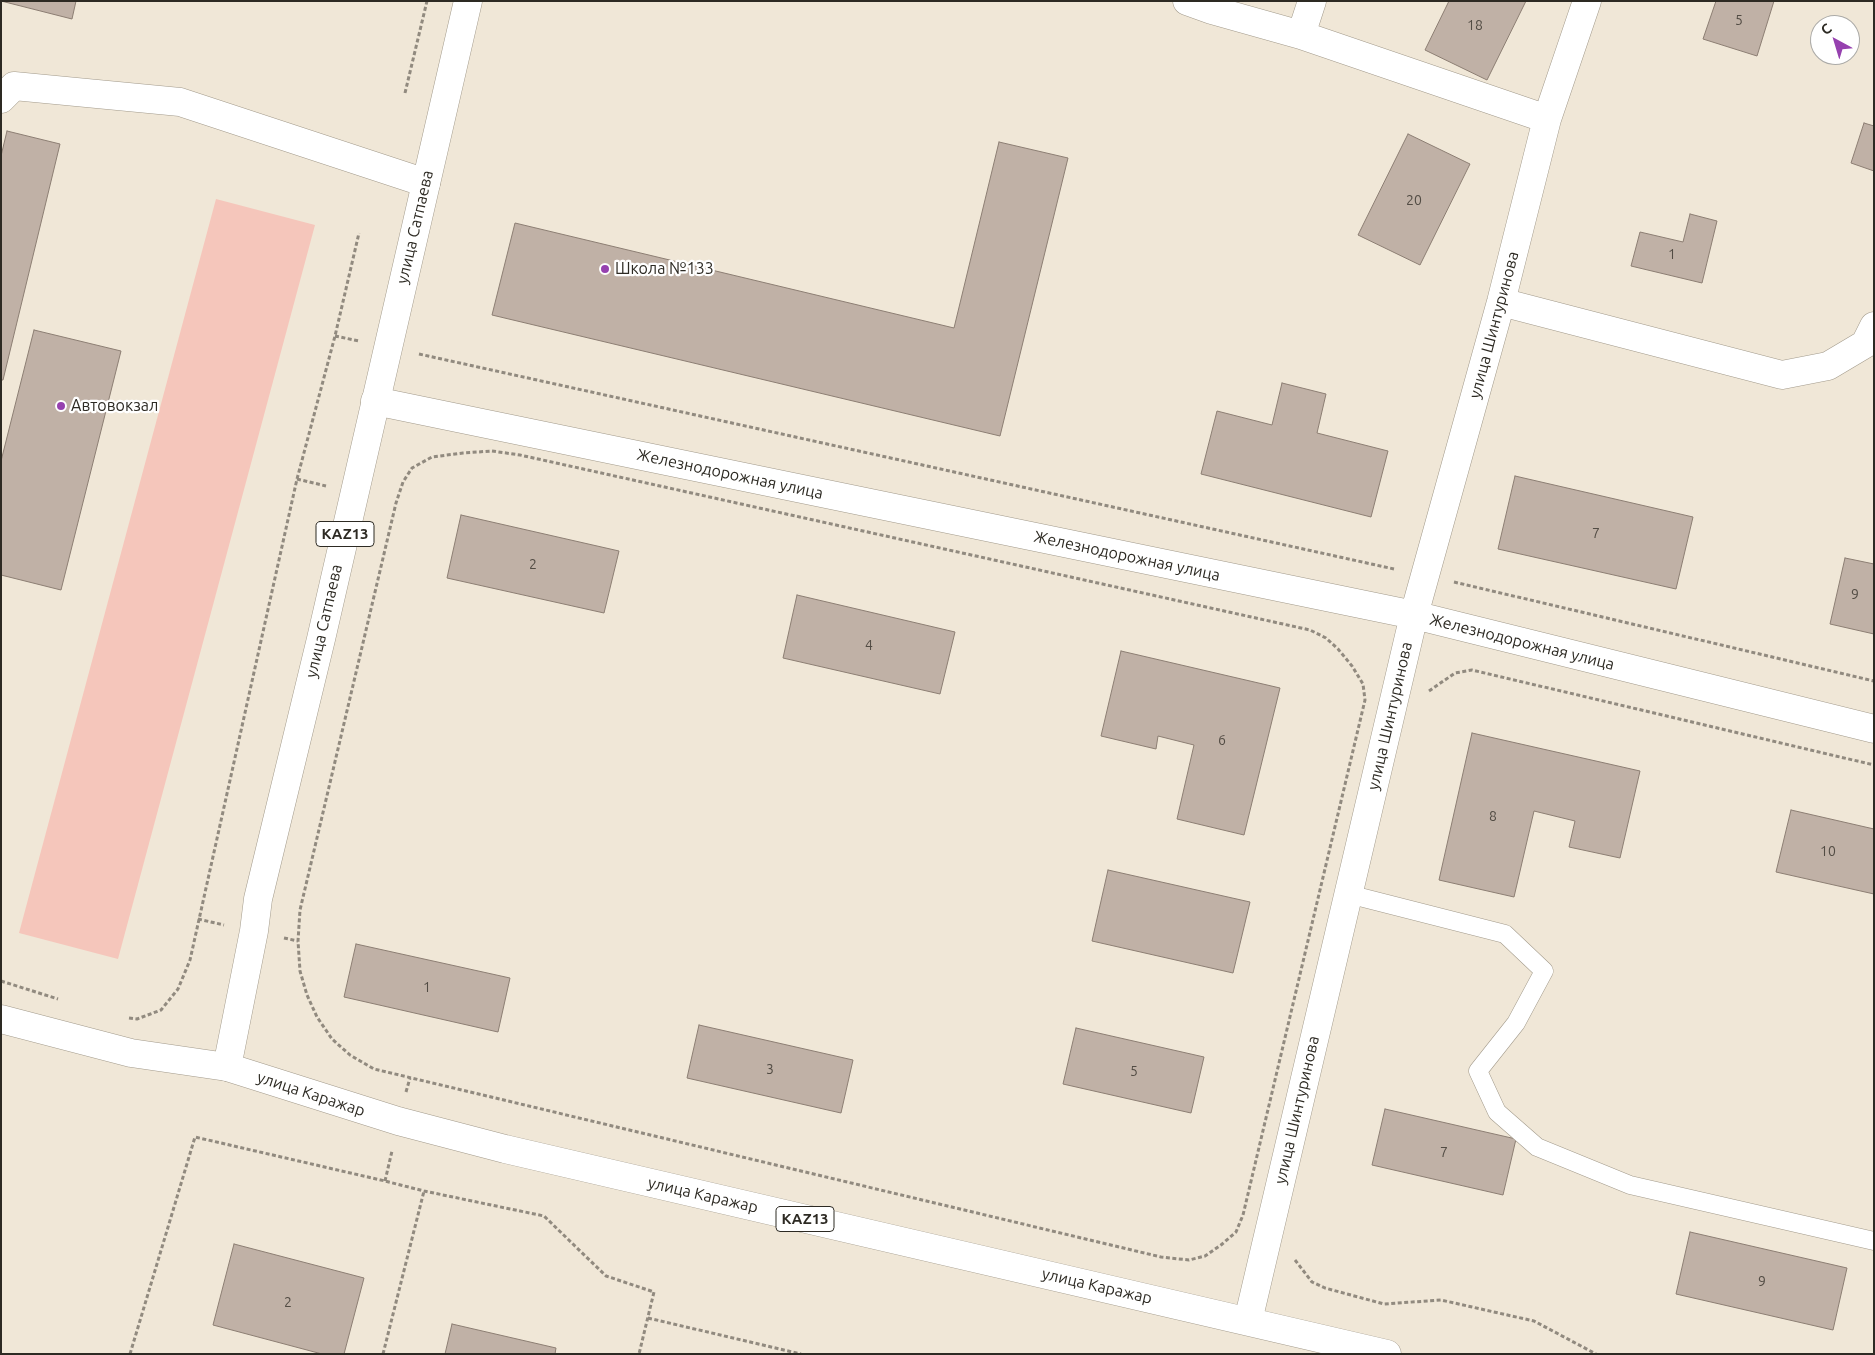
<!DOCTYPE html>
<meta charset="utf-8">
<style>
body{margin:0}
#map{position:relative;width:1875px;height:1355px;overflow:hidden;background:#f0e7d7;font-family:Ubuntu,sans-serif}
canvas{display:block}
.frame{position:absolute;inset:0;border:2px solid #2d2a23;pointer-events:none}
.north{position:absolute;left:1810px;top:15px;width:50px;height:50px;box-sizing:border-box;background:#fff;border:1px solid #abaaa7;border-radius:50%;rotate:321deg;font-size:14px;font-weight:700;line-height:20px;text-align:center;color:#2d2a23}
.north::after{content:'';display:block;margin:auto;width:18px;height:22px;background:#9641af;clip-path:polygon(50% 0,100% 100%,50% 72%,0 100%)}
</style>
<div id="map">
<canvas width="1875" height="1355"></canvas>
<div class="frame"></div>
<div class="north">С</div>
</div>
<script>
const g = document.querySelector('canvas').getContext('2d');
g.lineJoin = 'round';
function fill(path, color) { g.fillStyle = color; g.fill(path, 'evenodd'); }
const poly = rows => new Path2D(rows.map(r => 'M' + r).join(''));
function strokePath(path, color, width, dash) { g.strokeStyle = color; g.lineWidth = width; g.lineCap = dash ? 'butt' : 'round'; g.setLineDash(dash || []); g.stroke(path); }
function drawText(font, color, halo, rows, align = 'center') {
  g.font = font + ' Ubuntu,sans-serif'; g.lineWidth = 4.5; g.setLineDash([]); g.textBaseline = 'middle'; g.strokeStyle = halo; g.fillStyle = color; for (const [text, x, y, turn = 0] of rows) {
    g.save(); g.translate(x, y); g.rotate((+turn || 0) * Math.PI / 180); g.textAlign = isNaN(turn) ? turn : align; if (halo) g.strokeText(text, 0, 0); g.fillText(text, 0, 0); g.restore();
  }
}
fill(poly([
 [216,199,315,225,118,959,19,933]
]), '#f5c6bb');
const building = poly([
 [1,1,76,1,72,19,1,1],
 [1449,1,1526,1,1487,80,1425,50,1449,1],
 [1716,1,1774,1,1757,56,1703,39,1716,1],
 [1864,123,1874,126,1874,171,1851,163,1864,123],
 [7,131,60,144,3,380,1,380,1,156,7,131],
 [1408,134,1470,164,1420,265,1358,235,1408,134],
 [999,142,1068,158,1000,436,492,315,515,223,954,328,999,142],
 [1690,214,1717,221,1702,283,1631,266,1640,232,1683,242,1690,214],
 [34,330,121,351,61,590,1,575,1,461,34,330],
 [1282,383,1326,394,1317,433,1388,451,1371,517,1201,474,1217,411,1272,425,1282,383],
 [1515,476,1693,517,1676,589,1498,549,1515,476],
 [461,515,619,551,604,613,447,578,461,515],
 [1845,558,1874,564,1874,634,1830,624,1845,558],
 [797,595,955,632,940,694,783,658,797,595],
 [1121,651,1280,688,1244,835,1177,819,1194,745,1158,736,1156,749,1101,736,1121,651],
 [1472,733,1640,771,1620,858,1569,847,1575,821,1534,811,1514,897,1439,880,1472,733],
 [1791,810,1874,829,1874,894,1776,872,1791,810],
 [1108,870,1250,902,1233,973,1092,941,1108,870],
 [356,944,510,978,498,1032,344,997,356,944],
 [699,1025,853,1060,841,1113,687,1078,699,1025],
 [1076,1028,1204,1057,1191,1113,1063,1084,1076,1028],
 [1385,1109,1516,1139,1503,1195,1372,1165,1385,1109],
 [1690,1232,1847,1268,1833,1330,1676,1294,1690,1232],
 [234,1244,364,1278,344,1354,322,1354,213,1325,234,1244],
 [452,1324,556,1348,555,1354,445,1354,452,1324]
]);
fill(building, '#c0b1a6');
strokePath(building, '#8c7e73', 1);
const service = poly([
 [1348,894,1505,934,1544,971,1516,1023,1478,1071,1497,1112,1537,1147,1630,1185,1874,1241]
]);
const minor = poly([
 [1187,1,1212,10,1301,35,1547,119],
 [1301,35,1312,1],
 [1,99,14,86,180,102,426,183],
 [1501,302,1782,375,1828,366,1865,344,1874,326],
 [375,401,1414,615,1874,729],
 [1,1019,131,1053,227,1067],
 [1248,1321,1414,615,1501,302,1547,119,1587,1]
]);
const primary = poly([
 [468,1,321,639,258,899,254,931,227,1067,398,1121,505,1149,1387,1354]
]);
strokePath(service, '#a29a8b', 19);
strokePath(minor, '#a29a8b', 29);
strokePath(primary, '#a29a8b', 29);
strokePath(poly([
 [405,93,427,1],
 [335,336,359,341],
 [419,354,1394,569],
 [492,451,520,455,1310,630,1326,638,1338,649,1352,666,1363,684,1365,700,1243,1215,1236,1232,1221,1245,1205,1256,1189,1260,1161,1257,374,1069,350,1055,332,1039,317,1017,307,995,300,971,298,941,300,910,396,503,403,482,412,468,432,457,463,453,492,451],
 [297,479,326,486],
 [1454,582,1874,681],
 [1429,691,1455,673,1472,670,1874,765],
 [198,919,224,925],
 [284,938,298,941],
 [1,981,58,999],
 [129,1018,137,1019,161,1010,178,989,190,960,297,479,335,336,359,233],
 [406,1092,410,1078],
 [385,1181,392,1151],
 [1295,1260,1312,1282,1325,1288,1384,1304,1441,1300,1534,1321,1596,1354],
 [648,1318,801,1354],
 [130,1354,195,1137,385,1181,424,1191,544,1216,606,1276,654,1292,639,1354],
 [383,1354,424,1191]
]), '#918a7f', 3, [4, 2.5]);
strokePath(service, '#fff', 18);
strokePath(minor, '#fff', 28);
strokePath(primary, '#fff', 28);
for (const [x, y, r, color] of [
 [605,269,5,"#9641af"],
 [61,406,5,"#9641af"]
]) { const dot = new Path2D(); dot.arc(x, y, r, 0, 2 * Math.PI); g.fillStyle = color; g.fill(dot); strokePath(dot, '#fff', 2); }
drawText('14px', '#524c44', null, [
 ["5",1739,20],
 ["18",1475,25],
 ["20",1414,200],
 ["1",1672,254],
 ["7",1596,533],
 ["2",533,564],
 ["9",1855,594],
 ["4",869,645],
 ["6",1222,740],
 ["8",1493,816],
 ["10",1828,851],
 ["1",427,987],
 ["3",770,1069],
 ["5",1134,1071],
 ["7",1444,1152],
 ["9",1762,1281],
 ["2",288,1302]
]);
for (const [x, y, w] of [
 [345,534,58],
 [805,1219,58]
]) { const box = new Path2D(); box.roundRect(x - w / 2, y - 12.5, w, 25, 4); g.fillStyle = '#fff'; g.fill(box); strokePath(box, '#2d2a23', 1); }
drawText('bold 15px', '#2d2a23', null, [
 ["KAZ13",345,534],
 ["KAZ13",805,1219]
]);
drawText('16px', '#2d2a23', '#fff', [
 ["улица Сатпаева",415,227,-77],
 ["улица Шинтуринова",1494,325,-75],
 ["Железнодорожная улица",730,474,12],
 ["Железнодорожная улица",1127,556,12],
 ["улица Сатпаева",324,621,-77],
 ["Железнодорожная улица",1522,642,14],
 ["улица Шинтуринова",1390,716,-77],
 ["улица Каражар",311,1094,18],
 ["улица Шинтуринова",1297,1110,-77],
 ["улица Каражар",703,1195,13],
 ["улица Каражар",1097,1286,13]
]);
drawText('16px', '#2d2a23', '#fff', [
 ["Школа №133",615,269],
 ["Автовокзал",71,406]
], 'left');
</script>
